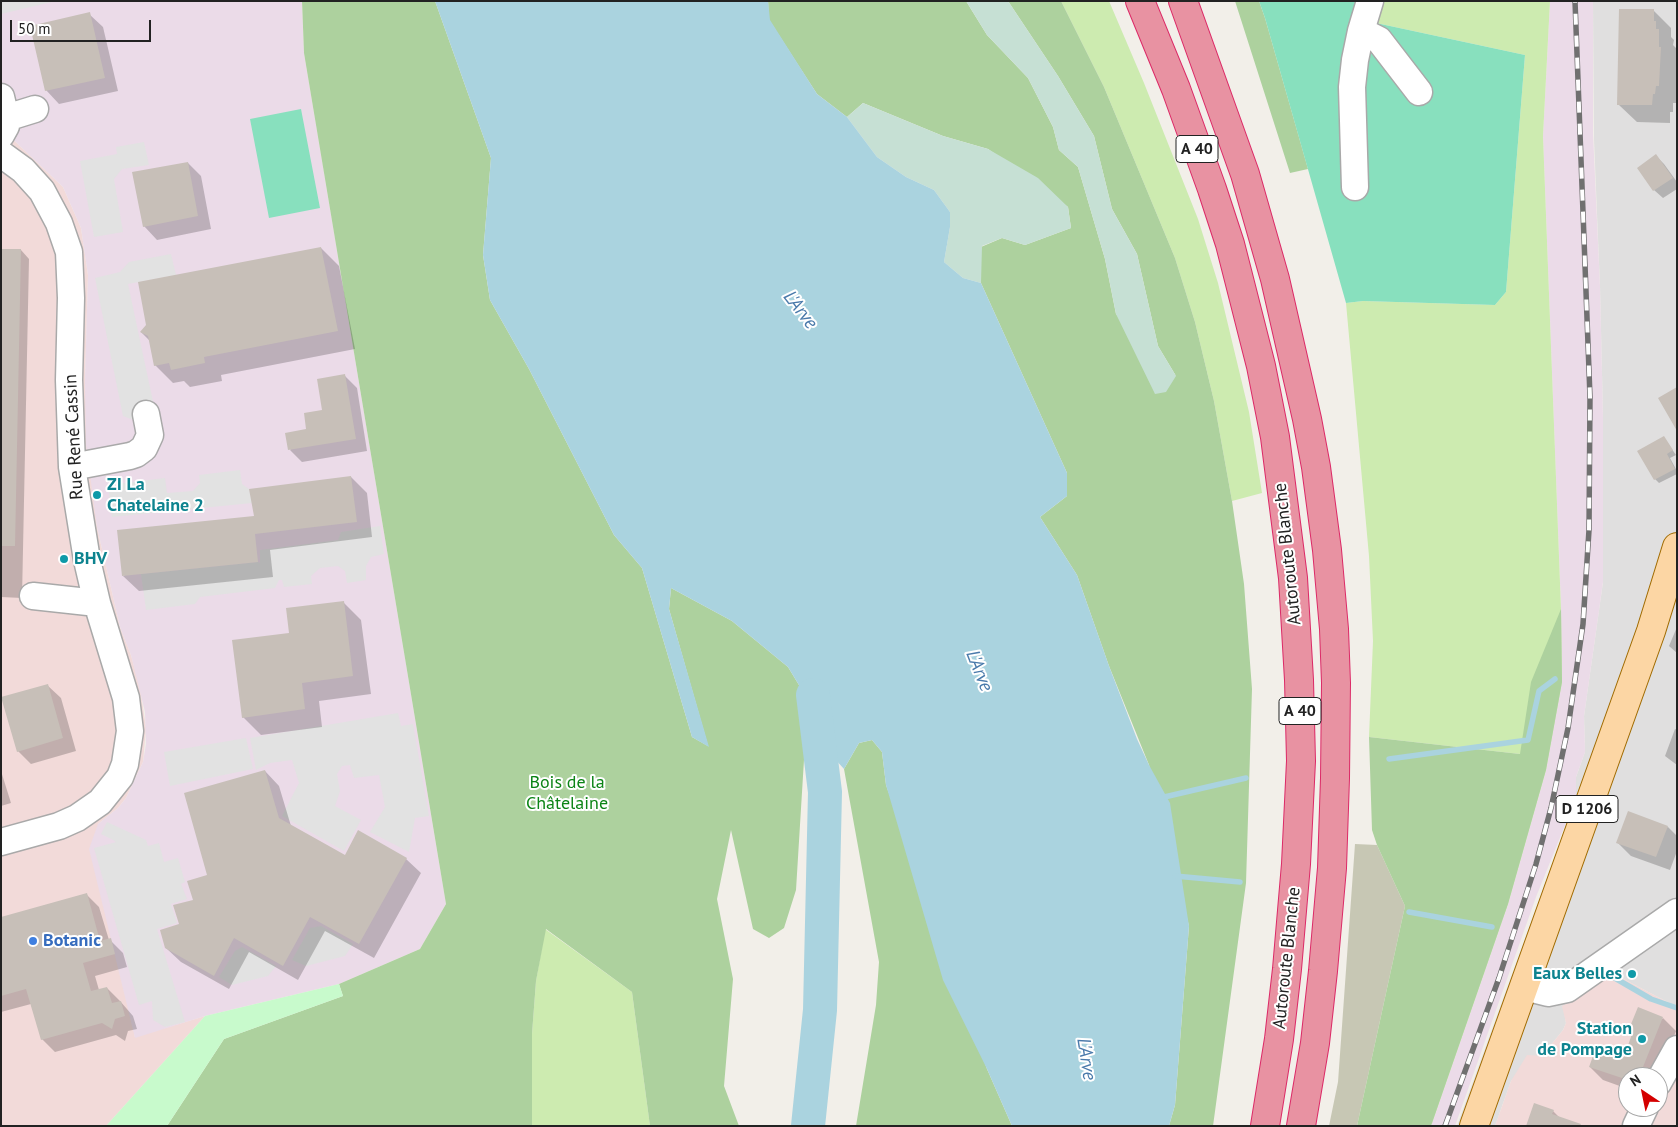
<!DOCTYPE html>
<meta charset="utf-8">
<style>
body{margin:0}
#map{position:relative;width:1678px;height:1127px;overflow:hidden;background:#f2efe9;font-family:"PT Sans",sans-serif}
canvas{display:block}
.frame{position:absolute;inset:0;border:2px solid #222;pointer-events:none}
.north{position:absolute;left:1618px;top:1067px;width:50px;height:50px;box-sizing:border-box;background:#fff;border:1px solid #a7a7a7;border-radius:50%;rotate:326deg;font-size:14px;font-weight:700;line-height:20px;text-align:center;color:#222}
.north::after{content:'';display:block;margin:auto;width:18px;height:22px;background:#d40000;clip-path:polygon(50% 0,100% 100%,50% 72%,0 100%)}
.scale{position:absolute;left:10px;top:20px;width:141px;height:22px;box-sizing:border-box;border:2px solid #222;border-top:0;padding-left:6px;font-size:15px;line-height:18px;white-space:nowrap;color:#222;-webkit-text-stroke:4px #fff;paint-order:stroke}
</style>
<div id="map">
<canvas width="1678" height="1127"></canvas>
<div class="frame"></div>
<div class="north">N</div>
<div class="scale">50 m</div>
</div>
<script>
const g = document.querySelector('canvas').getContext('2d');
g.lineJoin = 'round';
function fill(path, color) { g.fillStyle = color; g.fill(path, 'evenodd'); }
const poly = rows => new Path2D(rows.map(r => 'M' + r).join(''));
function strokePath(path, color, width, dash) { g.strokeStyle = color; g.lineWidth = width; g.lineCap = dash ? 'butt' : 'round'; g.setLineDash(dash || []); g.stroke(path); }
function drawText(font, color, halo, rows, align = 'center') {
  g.font = font + ' "PT Sans",sans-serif'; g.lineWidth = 4; g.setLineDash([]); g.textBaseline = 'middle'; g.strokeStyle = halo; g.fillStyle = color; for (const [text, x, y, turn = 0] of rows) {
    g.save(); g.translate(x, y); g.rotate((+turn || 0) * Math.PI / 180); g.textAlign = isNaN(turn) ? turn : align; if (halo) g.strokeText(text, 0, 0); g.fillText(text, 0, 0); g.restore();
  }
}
fill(poly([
 [1593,1,1677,1,1677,1007,1612,973,1580,997,1563,1006,1566,1023,1563,1030,1542,1056,1511,1081,1495,1126,1457,1126,1576,798,1576,777,1585,752,1584,716,1603,582,1603,418,1600,287,1594,139]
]), '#e0dfdf');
fill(poly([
 [1,128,63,187,81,228,88,275,85,381,97,527,120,627,131,655,140,688,146,728,143,762,126,798,118,808,98,824,135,1037,205,1016,106,1126,1,1126],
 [1612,973,1677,1007,1677,1126,1495,1126,1511,1081,1527,1055,1542,1056,1563,1030,1566,1023,1562,1006,1580,997],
 [1628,1077,1658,1077,1658,1107,1628,1107]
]), '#f2dad9');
fill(poly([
 [1,1,302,1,304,53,446,904,420,949,339,984,205,1016,135,1038,89,849,98,824,118,808,126,798,143,762,146,744,145,712,131,655,120,627,97,527,86,445,85,381,88,275,81,228,63,187,1,128],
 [1550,1,1593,1,1593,133,1600,287,1603,418,1603,582,1584,716,1585,752,1576,777,1576,798,1536,897,1455,1126,1431,1126,1508,904,1546,770,1561,682,1561,609,1543,136]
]), '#ebdbe8');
fill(poly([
 [1355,844,1377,845,1405,906,1357,1126,1329,1126,1338,1082]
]), '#c7c7b4');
fill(poly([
 [1061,1,1109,1,1144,83,1198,219,1218,283,1249,412,1262,493,1232,501,1214,401,1195,322,1175,258,1104,87],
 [1381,1,1550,1,1543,136,1561,609,1562,682,1546,770,1508,904,1431,1126,1520,754,1369,737,1373,641,1369,556,1346,303,1363,301,1495,305,1506,292,1525,55,1376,23],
 [545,929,632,992,650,1126,532,1126,532,1034,536,981]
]), '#cdebb0');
fill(poly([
 [302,1,435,1,491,158,483,255,490,300,529,369,614,535,642,568,692,737,708,746,669,609,671,588,732,621,788,667,805,695,806,727,796,890,784,928,769,938,753,929,731,830,717,899,733,979,724,1086,739,1126,650,1126,632,992,546,929,536,981,532,1034,532,1126,167,1126,224,1039,343,996,339,984,420,949,446,904,304,53],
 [768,1,966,1,987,35,1028,78,1053,127,1059,150,1078,167,1105,259,1116,314,1176,376,1158,346,1137,254,1112,209,1094,136,1058,76,1008,1,1061,1,1104,87,1175,258,1195,322,1214,401,1232,501,1244,584,1252,689,1246,883,1213,1126,1169,1126,1175,1105,1189,926,1149,765,1109,666,1077,575,1040,517,1067,496,1067,473,981,283,981,247,1002,238,1025,245,1071,228,1068,207,988,149,943,136,863,103,847,117,817,94,769,20],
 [1235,1,1259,1,1265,18,1308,169,1290,173],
 [1561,609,1562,682,1546,770,1508,904,1431,1126,1357,1126,1405,906,1377,845,1372,830,1369,737,1520,754,1531,682],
 [872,740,882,752,886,785,987,1069,1012,1126,856,1126,876,1005,879,962,844,769,859,743]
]), '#add19e');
fill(poly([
 [966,1,1008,1,1058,76,1094,136,1112,209,1137,254,1158,346,1176,376,1166,392,1155,394,1116,314,1105,259,1078,167,1059,150,1053,127,1028,78,987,35],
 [863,103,943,136,988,149,1038,178,1068,207,1071,228,1025,245,1002,238,982,246,981,283,963,278,944,262,950,227,950,212,934,190,906,177,877,157,847,117]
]), '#c6e0d4');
fill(poly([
 [339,984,343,996,224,1039,167,1126,106,1126,205,1016]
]), '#c8facc');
fill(poly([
 [1259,1,1381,1,1376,23,1525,55,1506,292,1495,305,1363,301,1346,303,1265,18],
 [301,109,320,208,269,218,250,119]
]), '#88e0be');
fill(poly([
 [1,1,56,1,1,14],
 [144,142,149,165,122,169,114,179,123,232,94,237,80,161,117,154,116,147],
 [171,254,176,275,128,284,155,411,136,421,123,416,95,278,120,272,129,262],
 [240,470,242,484,249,489,252,503,112,517,108,485,165,478,167,493,193,491,200,483,199,475],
 [380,526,384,554,371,557,366,566,366,580,347,583,345,571,338,566,320,568,311,576,312,584,284,587,282,580,279,580,275,588,200,597,195,604,146,610,141,574,258,562,260,563,260,550,338,540,341,532],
 [398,713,401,726,413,724,429,816,415,818,409,852,370,832,385,807,379,775,354,778,350,765,342,766,337,774,340,791,335,806,361,820,344,851,282,816,299,783,292,760,270,763,256,770,250,738],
 [246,738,253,769,170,786,164,752],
 [107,822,146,840,148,846,159,843,164,862,178,858,185,882,181,884,187,899,171,904,177,923,157,929,185,1022,165,1027,153,1020,152,1001,139,1005,94,848,116,842,113,840,101,834],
 [321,926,353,944,345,956,306,966,292,960,310,928],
 [242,947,276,966,268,976,232,985,219,977,235,951]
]), '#e2e2e2');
fill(poly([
 [435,1,768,1,770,20,817,94,847,117,877,157,906,177,934,190,950,212,950,227,944,262,963,278,981,283,1067,473,1067,496,1040,517,1077,575,1109,666,1137,739,1149,765,1170,803,1189,926,1175,1105,1169,1126,1012,1126,987,1069,943,980,886,785,882,752,872,740,859,743,844,769,806,727,805,695,788,667,732,621,671,588,669,609,709,747,692,737,642,568,614,535,529,369,490,300,483,255,491,158]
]), '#aad3df');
fill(poly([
 [1653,10,1671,28,1671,37,1674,40,1673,45,1676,48,1676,103,1673,103,1673,112,1670,112,1670,123,1637,122,1619,105],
 [89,14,103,27,118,91,59,104,46,90],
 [1656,156,1664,164,1677,182,1677,189,1663,198,1654,190,1639,168],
 [188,163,201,176,211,229,157,240,144,226],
 [321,248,339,266,355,349,221,375,222,381,190,387,184,381,173,383,155,365,150,341,141,332],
 [1,250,21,250,29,259,22,598,1,597],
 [345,376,357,388,367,451,302,462,290,450,323,411],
 [1664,438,1676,455,1670,458,1677,471,1677,474,1659,483,1655,479],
 [351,477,367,493,372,537,270,550,273,577,139,591,123,576,255,517],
 [343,602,361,620,371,694,319,701,322,727,261,735,243,717,290,634],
 [1677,627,1677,653,1669,646],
 [47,685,61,698,76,751,31,764,18,751],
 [1675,729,1677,730,1677,765,1665,756],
 [1,771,11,803,1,806],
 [265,771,279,786,291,826,345,857,406,859,421,873,374,958,325,931,298,980,249,952,229,989,181,962,166,948,209,876],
 [1668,827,1677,836,1677,851,1670,870,1631,856,1617,842],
 [86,894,99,907,109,940,110,940,123,953,127,967,95,976,99,990,107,988,120,1001,133,1016,137,1029,128,1031,125,1041,116,1035,55,1052,42,1039,31,1004,1,1012,1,918],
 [1663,1018,1676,1031,1658,1077,1628,1077,1628,1089,1603,1080,1590,1067,1625,1059],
 [1553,1111,1560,1118,1583,1126,1527,1126]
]), '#0003');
strokePath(poly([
 [1389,759,1528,740,1539,691,1555,679],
 [1160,798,1246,778],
 [1175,876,1240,882],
 [1409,912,1492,927],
 [1613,977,1651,999,1677,1008]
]), '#aad3df', 5.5);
strokePath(poly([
 [808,1126,820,1010,825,792,813,695]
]), '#aad3df', 34);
fill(poly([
 [1619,9,1654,9,1654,21,1656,21,1656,29,1659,29,1659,47,1661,47,1659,86,1656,86,1655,94,1653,94,1652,105,1617,105],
 [90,12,105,78,45,91,30,26],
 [1656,154,1673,178,1653,191,1637,168],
 [188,162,198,216,143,227,132,172],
 [321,247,338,331,204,357,205,363,171,370,169,363,154,366,148,336,140,332,146,325,138,282],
 [1,249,21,249,15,546,1,546],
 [345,374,356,439,288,450,285,433,306,429,304,413,322,410,317,379],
 [1677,387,1677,431,1658,398],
 [1664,436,1673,450,1667,454,1675,469,1654,480,1637,451],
 [351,476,357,522,255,534,258,562,122,576,117,530,254,516,249,489],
 [344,601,353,676,302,683,305,709,242,718,232,640,289,633,286,608],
 [48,684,63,738,17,752,1,697],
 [265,770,279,818,345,855,358,830,407,858,359,944,310,917,283,966,234,938,214,976,165,948,160,930,179,924,173,905,193,900,187,881,207,875,184,793],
 [1628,811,1668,826,1656,857,1616,843],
 [87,893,100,941,111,938,115,954,83,963,91,991,107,987,112,1003,121,1001,125,1016,115,1019,112,1029,102,1023,41,1040,26,989,1,996,1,917],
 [1638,1007,1663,1017,1639,1077,1628,1077,1628,1080,1589,1067,1596,1048,1624,1057,1633,1031,1629,1029],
 [1534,1103,1554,1110,1552,1114,1581,1124,1580,1126,1526,1126]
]), '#c7bfb8');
const minor = poly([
 [1361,31,1379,40,1419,92],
 [1,97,6,118,6,126,1,135],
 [6,118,35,109],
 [1,154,23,170,42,191,59,223,69,252,71,298,69,380,72,467,87,560,97,603,126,698,130,731,125,764,120,777,100,802,77,818,59,826,1,842],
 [1355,187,1352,87,1355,60,1361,31,1370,1],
 [72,467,130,456,136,454,144,448,150,435,146,414],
 [33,596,97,603],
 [1524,987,1548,993,1567,989,1677,912],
 [1658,1083,1677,1049],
 [1636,1126,1645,1107]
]);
const major = poly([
 [1474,1126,1651,631,1677,547]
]);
const highway = poly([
 [1140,1,1176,89,1212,189,1230,244,1244,299,1261,366,1275,437,1293,578,1299,680,1301,761,1296,864,1287,969,1279,1039,1265,1126],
 [1183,1,1245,174,1275,279,1307,419,1316,467,1327,550,1334,629,1336,683,1335,778,1332,868,1323,971,1315,1043,1301,1126]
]);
strokePath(minor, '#a9a9a9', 29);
strokePath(major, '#a06b00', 30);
strokePath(highway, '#dc2a67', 30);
strokePath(minor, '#fff', 26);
strokePath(major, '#fcd6a4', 28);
strokePath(highway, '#e892a2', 28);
const rail = poly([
 [1445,1126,1499,978,1536,864,1551,808,1568,728,1583,624,1589,530,1590,397,1575,1]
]);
strokePath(rail, '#707070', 5.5);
strokePath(rail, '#fff', 4, [11]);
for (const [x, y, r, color] of [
 [97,495,5,"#0f9aa8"],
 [64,559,5,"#0f9aa8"],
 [33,941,5,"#3f7fe0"],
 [1632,974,5,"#0f9aa8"],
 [1642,1039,5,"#0f9aa8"]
]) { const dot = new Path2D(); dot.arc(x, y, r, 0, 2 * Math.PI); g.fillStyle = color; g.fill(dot); strokePath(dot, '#fff', 2); }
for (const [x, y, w] of [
 [1197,149,42],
 [1300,711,42],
 [1587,809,62]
]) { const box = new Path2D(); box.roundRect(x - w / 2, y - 13.5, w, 27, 4); g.fillStyle = '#fff'; g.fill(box); strokePath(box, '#222', 1); }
drawText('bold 16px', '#222', null, [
 ["A 40",1197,149],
 ["A 40",1300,711],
 ["D 1206",1587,809]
]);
drawText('18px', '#222', '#fff', [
 ["Rue René Cassin",74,437,-93],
 ["Autoroute Blanche",1288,554,-96],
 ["Autoroute Blanche",1287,958,-84]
]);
drawText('bold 18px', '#0d838f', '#fff', [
 ["ZI La",107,485],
 ["Chatelaine 2",107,506],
 ["BHV",74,559],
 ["Eaux Belles",1622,974,"right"],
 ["Station",1632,1029,"right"],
 ["de Pompage",1632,1050,"right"]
], 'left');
drawText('18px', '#0c8416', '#fff', [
 ["Bois de la",567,783],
 ["Châtelaine",567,804]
]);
drawText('bold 18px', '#366cbe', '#fff', [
 ["Botanic",43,941]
], 'left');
drawText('italic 19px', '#4a7aab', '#fff', [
 ["L'Arve",800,310,52],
 ["L'Arve",979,671,68],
 ["L'Arve",1086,1059,81]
]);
</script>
